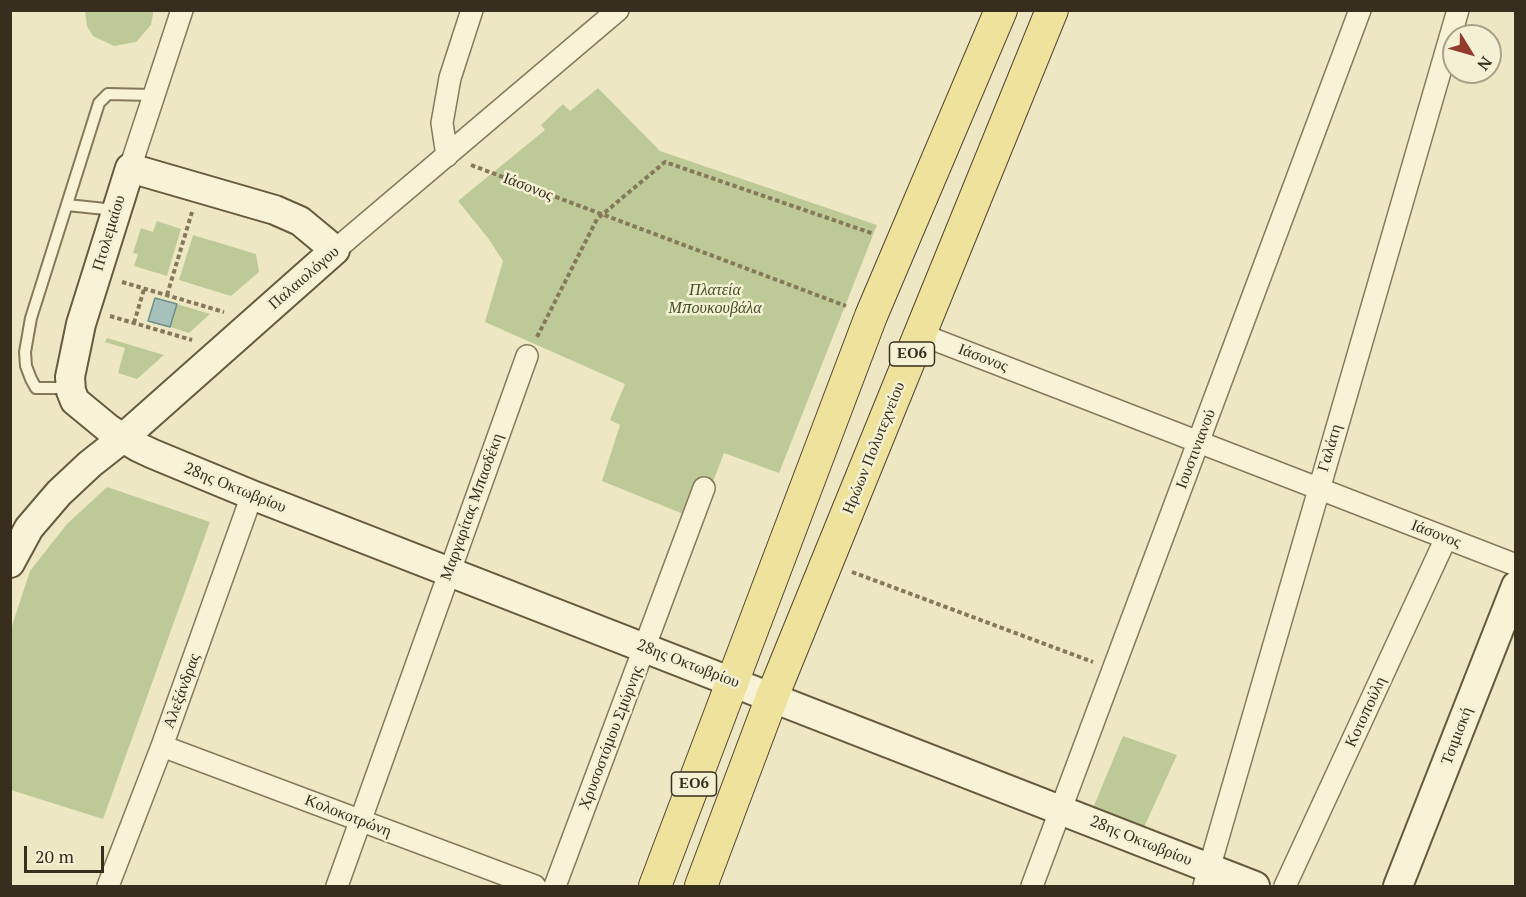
<!DOCTYPE html>
<meta charset="utf-8">
<style>
body{margin:0}
#map{position:relative;width:1526px;height:897px;overflow:hidden;background:#ede7c4;font-family:"PT Serif",serif}
canvas{display:block}
.frame{position:absolute;inset:0;border:12px solid #372e1e;pointer-events:none}
.north{position:absolute;left:1442px;top:24px;width:60px;height:60px;box-sizing:border-box;background:#f4f0d3;border:2px solid #a8a28b;border-radius:50%;rotate:127deg;font-size:16px;font-weight:700;line-height:24px;text-align:center;color:#372e1e}
.north::after{content:'';display:block;margin:auto;width:21px;height:27px;background:#933c2d;clip-path:polygon(50% 0,100% 100%,50% 72%,0 100%)}
.scale{position:absolute;left:24px;top:846px;width:80px;height:27px;box-sizing:border-box;border:3px solid #372e1e;border-top:0;padding-left:8px;font-size:18px;line-height:21px;white-space:nowrap;color:#372e1e;-webkit-text-stroke:4px #f4f0d3;paint-order:stroke}
</style>
<div id="map">
<canvas width="1526" height="897"></canvas>
<div class="frame"></div>
<div class="north">N</div>
<div class="scale">20 m</div>
</div>
<script>
const g = document.querySelector('canvas').getContext('2d');
g.lineJoin = 'round';
function fill(path, color) { g.fillStyle = color; g.fill(path, 'evenodd'); }
const poly = rows => new Path2D(rows.map(r => 'M' + r).join(''));
function strokePath(path, color, width, dash) { g.strokeStyle = color; g.lineWidth = width; g.lineCap = dash ? 'butt' : 'round'; g.setLineDash(dash || []); g.stroke(path); }
function drawText(font, color, halo, rows, align = 'center') {
  g.font = font + ' "PT Serif",serif'; g.lineWidth = 5; g.setLineDash([]); g.textBaseline = 'middle'; g.strokeStyle = halo; g.fillStyle = color; for (const [text, x, y, turn = 0] of rows) {
    g.save(); g.translate(x, y); g.rotate((+turn || 0) * Math.PI / 180); g.textAlign = isNaN(turn) ? turn : align; if (halo) g.strokeText(text, 0, 0); g.fillText(text, 0, 0); g.restore();
  }
}
fill(poly([
 [85,10,153,11,153,14,151,25,136,42,114,46,93,36,87,26],
 [598,88,660,151,877,225,779,473,724,453,711,487,688,516,602,481,620,425,610,420,625,384,485,322,503,261,488,238,458,201,545,130,541,125,563,104,570,111],
 [157,221,181,229,167,276,134,266,138,254,133,253,141,228,153,232],
 [193,235,256,254,259,272,231,296,179,280],
 [177,304,210,314,189,333,170,327],
 [107,338,164,355,137,379,118,373,125,348,105,342],
 [107,487,210,522,103,819,11,790,10,632,30,571,67,524],
 [1123,736,1177,755,1144,827,1093,808]
]), '#bdca98');
const water = poly([
 [155,298,177,304,170,327,148,321,155,298]
]);
fill(water, '#a6c0bc');
strokePath(water, '#6d8e8a', 1.5);
const lane = poly([
 [67,205,115,210],
 [70,388,36,388,31,379,26,366,25,352,31,318,99,103,108,94,152,95]
]);
const street = poly([
 [447,156,442,123,450,78,472,10],
 [130,168,182,10],
 [335,250,618,10],
 [920,334,1516,565],
 [162,746,535,886],
 [108,886,162,746,252,495],
 [337,886,527,356],
 [555,886,704,488],
 [1032,886,1360,10],
 [1204,886,1458,10],
 [1285,886,1446,538]
]);
const secondary = poly([
 [10,563,29,528,59,493,90,464,123,438,335,250,300,221,275,210,130,168,81,324,70,377,71,391,75,401,109,429,123,438,138,447,153,454,252,495,1255,886],
 [1398,886,1516,586]
]);
const primary = poly([
 [655,886,871,316,1001,10],
 [701,886,772,697,1052,10]
]);
strokePath(lane, '#86795b', 14);
strokePath(street, '#86795b', 24);
strokePath(secondary, '#685a3e', 32);
strokePath(primary, '#54462f', 34);
strokePath(poly([
 [471,165,846,306],
 [122,282,224,312],
 [167,295,192,212],
 [110,316,192,340],
 [134,323,144,289],
 [537,337,597,219,665,162,874,234],
 [852,572,1093,662]
]), '#86795b', 4, [4.5, 3]);
strokePath(lane, '#f8f3d7', 10);
strokePath(street, '#f8f3d7', 21);
strokePath(secondary, '#f8f3d7', 28);
strokePath(primary, '#efe29d', 32);
for (const [x, y, w] of [
 [912,354,45],
 [694,784,45]
]) { const box = new Path2D(); box.roundRect(x - w / 2, y - 12, w, 24, 4.5); g.fillStyle = '#f4f0d3'; g.fill(box); strokePath(box, '#372e1e', 1.5); }
drawText('bold 15px', '#372e1e', null, [
 ["ΕΟ6",912,354],
 ["ΕΟ6",694,784]
]);
drawText('16px', '#372e1e', '#f4f0d3', [
 ["Ιάσονος",528,187,21],
 ["Πτολεμαίου",109,233,-73],
 ["Παλαιολόγου",304,278,-41],
 ["Ιάσονος",983,358,21],
 ["Ηρώων Πολυτεχνείου",874,448,-68],
 ["Γαλάτη",1330,448,-73],
 ["Ιουστινιανού",1196,449,-69],
 ["28ης Οκτωβρίου",235,488,22],
 ["Μαργαρίτας Μπασδέκη",472,507,-70],
 ["Ιάσονος",1436,534,21],
 ["28ης Οκτωβρίου",688,664,21],
 ["Αλεξάνδρας",182,691,-70],
 ["Κοτοπούλη",1366,712,-65],
 ["Τσιμισκή",1457,736,-69],
 ["Χρυσοστόμου Σμύρνης",611,738,-69],
 ["Κολοκοτρώνη",348,816,21],
 ["28ης Οκτωβρίου",1141,841,22]
]);
drawText('italic 16px', '#405326', '#f4f0d3', [
 ["Πλατεία",715,290],
 ["Μπουκουβάλα",715,308]
]);
</script>
